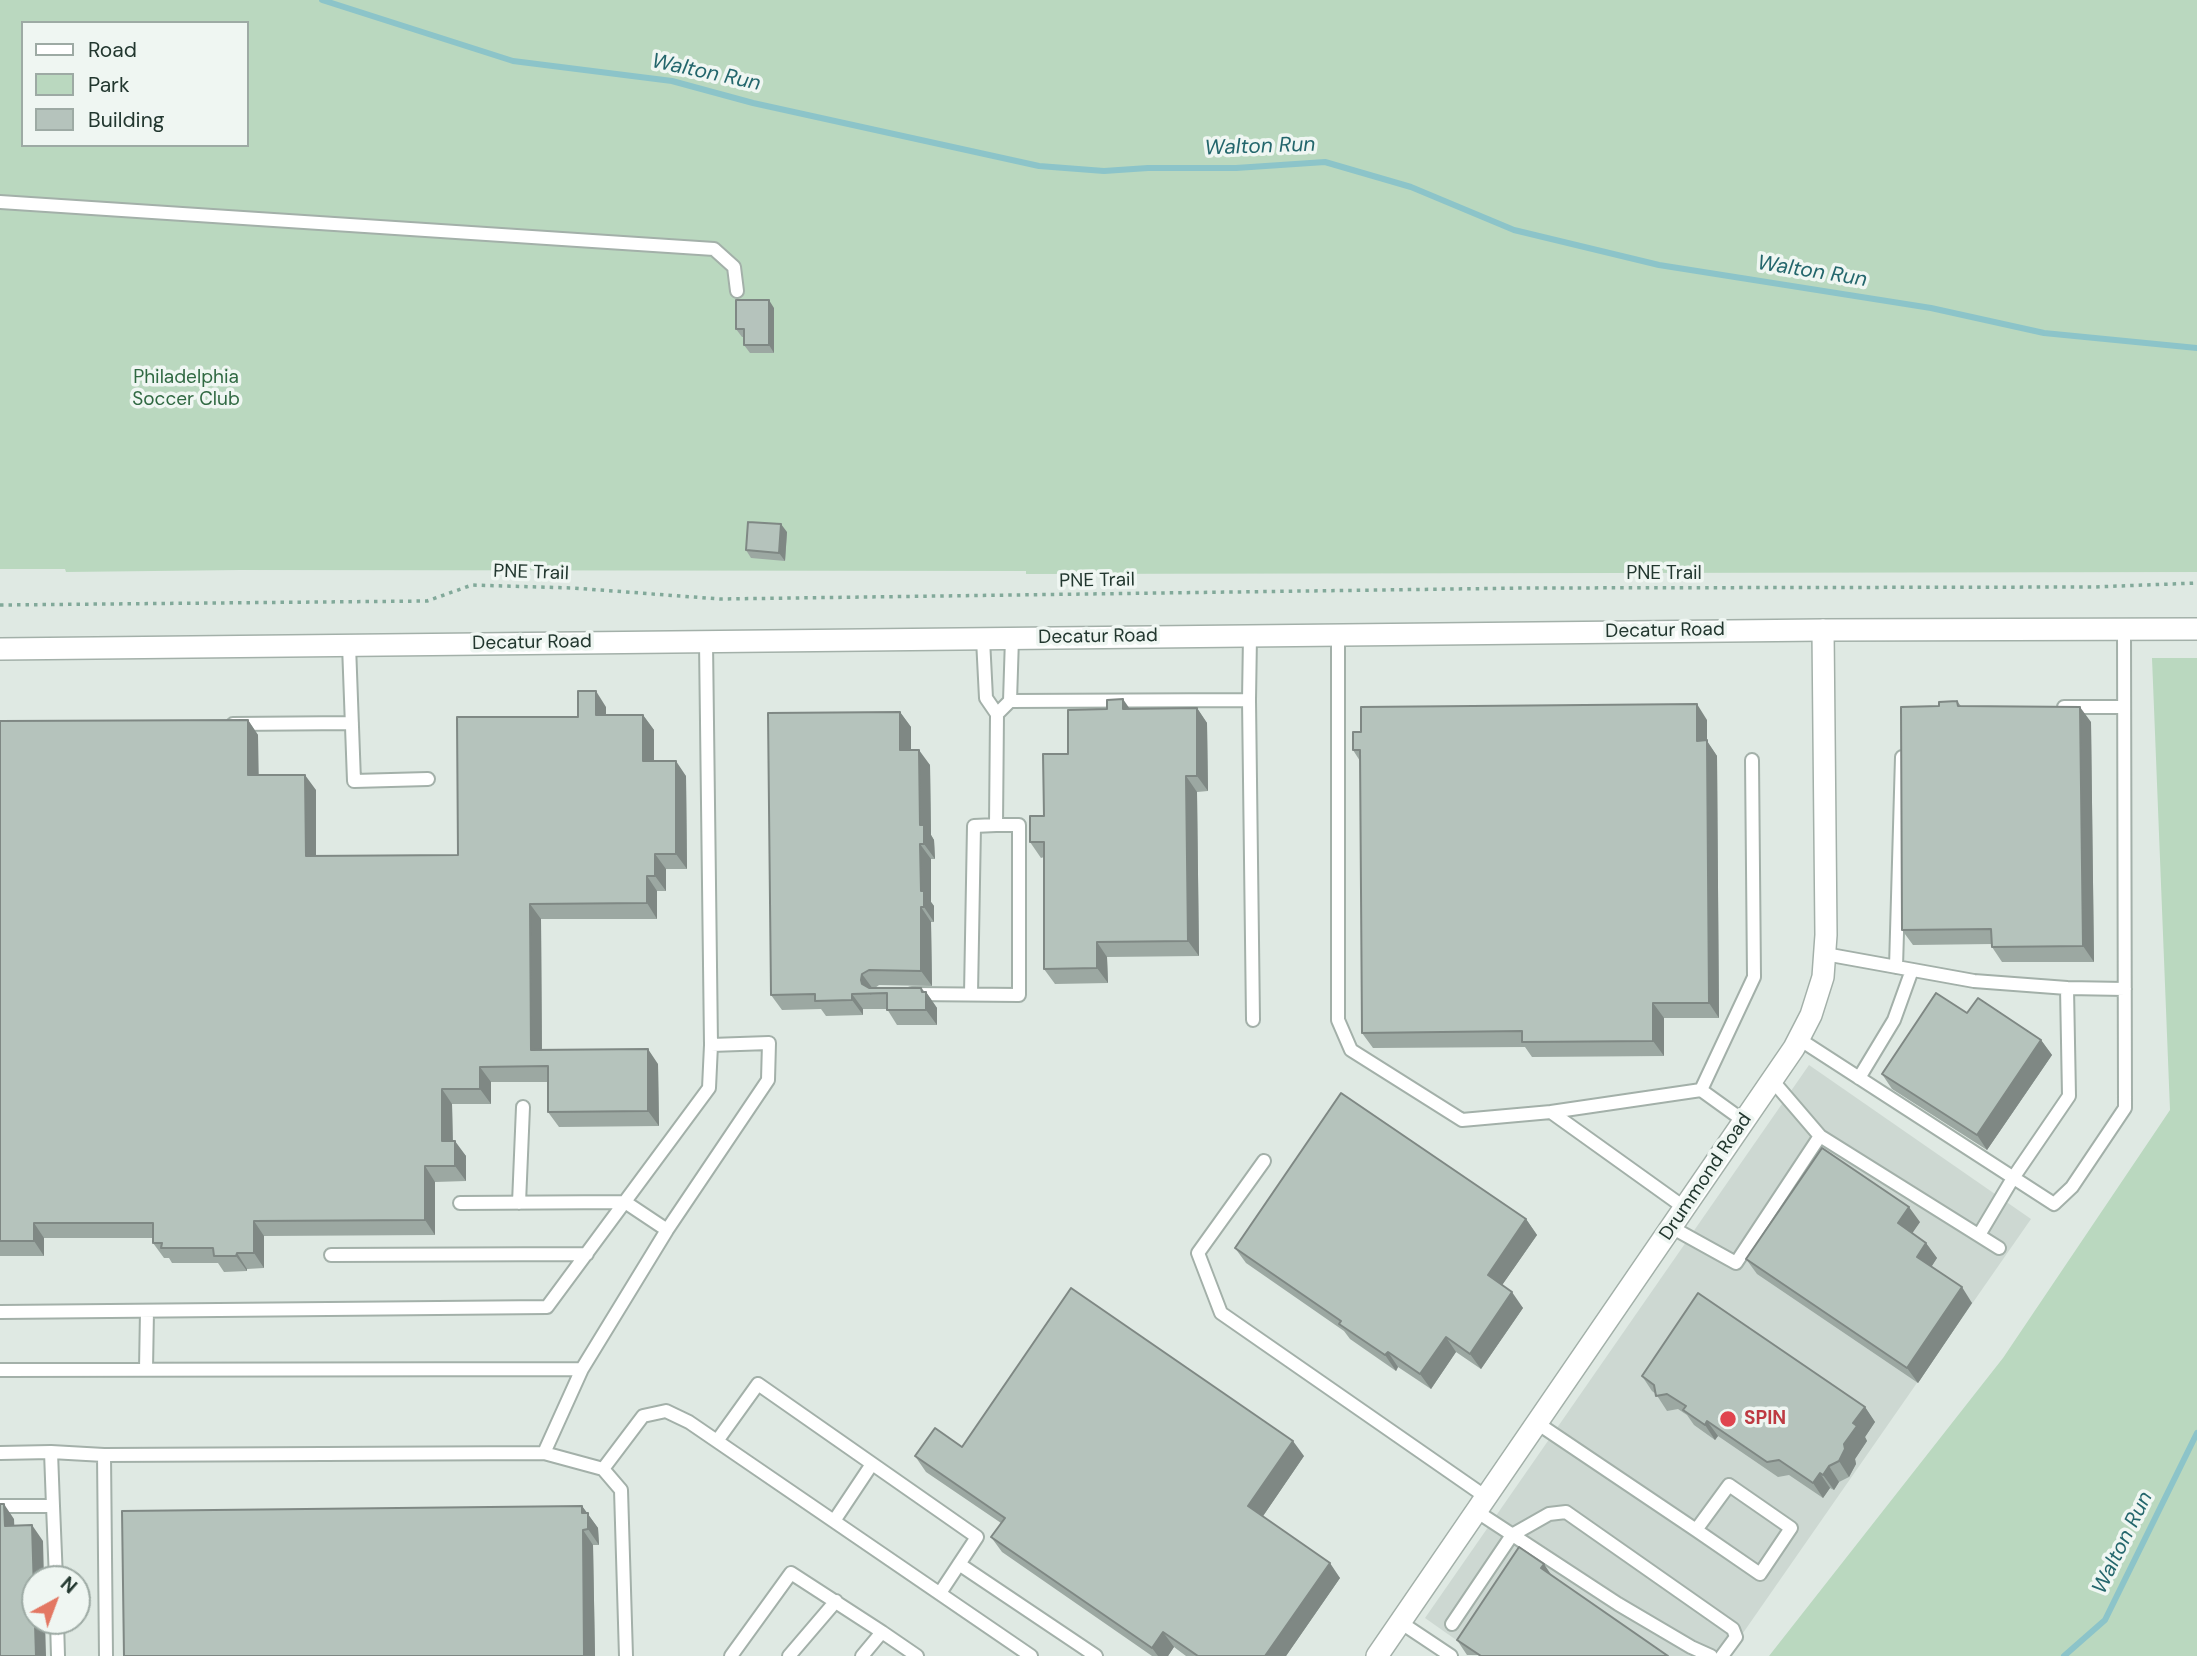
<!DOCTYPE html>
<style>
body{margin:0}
#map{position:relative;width:2197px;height:1656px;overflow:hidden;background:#dfe9e3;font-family:"DM Sans",sans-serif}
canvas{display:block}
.legend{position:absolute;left:21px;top:21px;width:228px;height:126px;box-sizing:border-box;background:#eff6f2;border:2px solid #9daaa4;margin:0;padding:9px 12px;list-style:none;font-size:21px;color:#22372f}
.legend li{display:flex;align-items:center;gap:14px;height:35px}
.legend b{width:35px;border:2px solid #9daaa4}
.north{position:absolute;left:21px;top:1565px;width:70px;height:70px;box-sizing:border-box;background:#eff6f2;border:2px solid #9daaa4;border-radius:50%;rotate:41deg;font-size:19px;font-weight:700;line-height:28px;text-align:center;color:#22372f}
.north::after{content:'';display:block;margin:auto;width:24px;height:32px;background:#e37762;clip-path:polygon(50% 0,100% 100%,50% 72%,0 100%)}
</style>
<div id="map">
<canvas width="2197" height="1656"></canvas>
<ul class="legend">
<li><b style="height:9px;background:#fff"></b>Road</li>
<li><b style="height:19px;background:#bad8bf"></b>Park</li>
<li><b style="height:19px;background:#b5c3bc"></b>Building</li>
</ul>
<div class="north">N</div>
</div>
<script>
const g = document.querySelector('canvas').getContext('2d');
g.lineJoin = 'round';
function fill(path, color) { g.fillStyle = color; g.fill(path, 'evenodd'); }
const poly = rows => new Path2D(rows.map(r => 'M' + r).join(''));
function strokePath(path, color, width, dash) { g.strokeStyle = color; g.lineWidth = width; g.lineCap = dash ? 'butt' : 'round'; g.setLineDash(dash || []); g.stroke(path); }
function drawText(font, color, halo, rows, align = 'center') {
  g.font = font + ' "DM Sans",sans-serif'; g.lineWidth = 7; g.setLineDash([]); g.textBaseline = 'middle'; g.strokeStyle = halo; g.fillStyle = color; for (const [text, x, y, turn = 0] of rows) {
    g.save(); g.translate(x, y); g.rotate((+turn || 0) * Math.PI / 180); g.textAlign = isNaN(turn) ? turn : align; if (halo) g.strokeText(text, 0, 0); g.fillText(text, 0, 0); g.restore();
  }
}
fill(poly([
 [1809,1065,2031,1219,1727,1656,1479,1656,1425,1618]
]), '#cdd8d2');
fill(poly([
 [0,0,2197,0,2197,572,1026,574,1026,571,241,570,66,572,65,569,0,569],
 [23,23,247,23,247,145,23,145],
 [2152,658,2197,658,2197,1656,1769,1656,2003,1358,2170,1110]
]), '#bad8bf');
strokePath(poly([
 [322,0,513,61,672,81,753,103,1039,166,1104,171,1148,168,1236,168,1325,162,1411,187,1514,230,1659,265,1931,308,2044,333,2197,348],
 [2064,1656,2105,1620,2197,1433]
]), '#8cc4c9', 6);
const service = poly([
 [0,202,714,249,734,267,737,291],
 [1338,635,1338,1020,1351,1050,1462,1120,1551,1112,1685,1208],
 [349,645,354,781,428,779],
 [1249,700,1253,1020],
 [1010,701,1249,700,1250,636],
 [2064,707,2124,707],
 [997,714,1010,701,1012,638],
 [233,724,352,723],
 [1825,954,1974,981,2067,988,2069,1096,2013,1178,1979,1235],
 [1896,967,1902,757],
 [2067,988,2125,989],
 [912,994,1019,995,1019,825,996,825,997,714,986,698,983,639],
 [971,994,974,826,996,825],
 [1799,1039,2054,1204,2072,1187,2125,1108,2124,629],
 [1859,1078,1894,1020,1912,970],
 [1772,1080,1820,1136,1999,1248],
 [1551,1112,1701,1090],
 [1744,1121,1701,1090,1754,977,1752,760],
 [1264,1161,1198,1253,1221,1313,1486,1497],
 [460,1203,625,1202,667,1230],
 [519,1203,523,1107],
 [1671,1227,1736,1263,1820,1136],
 [331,1255,587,1254],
 [0,1312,547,1307,709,1088,711,1045,706,642],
 [146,1369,147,1311],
 [0,1370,582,1369,667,1230,768,1080,769,1043,711,1045],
 [1537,1423,1696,1530,1760,1574,1791,1528,1729,1485,1696,1530],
 [717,1441,758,1384,977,1537,940,1593],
 [51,1452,104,1455],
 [0,1453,51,1452,53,1506],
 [544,1453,582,1369],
 [603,1469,643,1416,666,1411,689,1422,1031,1656],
 [0,1506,53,1506,56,1579],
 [1476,1511,1618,1604,1691,1647,1711,1656],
 [834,1521,872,1464],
 [959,1564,1096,1656],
 [57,1621,58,1656],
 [1400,1622,1451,1656],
 [1452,1624,1512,1535,1549,1514,1566,1512,1733,1629,1736,1637,1722,1656],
 [106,1656,104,1455,544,1453,603,1469,621,1490,626,1656],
 [731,1656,791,1573,882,1632],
 [789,1656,836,1601],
 [862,1656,882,1632,917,1656]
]);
const minor = poly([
 [1377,1656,1794,1048,1811,1015,1823,977,1826,935,1823,630]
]);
const tertiary = poly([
 [0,649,1823,630,2197,629]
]);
strokePath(service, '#a3b0a9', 16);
strokePath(minor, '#a3b0a9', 24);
strokePath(tertiary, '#a3b0a9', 24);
strokePath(poly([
 [0,605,427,601,472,585,573,588,720,599,1526,588,2093,587,2197,583]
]), '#82a99a', 3.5, [3.5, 5]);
strokePath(service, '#fff', 12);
strokePath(minor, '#fff', 21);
strokePath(tertiary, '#fff', 21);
fill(poly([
 [774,308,774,353,750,353,744,345,744,337,742,337,736,329],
 [787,532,785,561,751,558,746,550],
 [1957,701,1961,706,2091,722,2094,962,2002,962,1992,947,1992,944,1913,945,1902,930,1939,706],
 [606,707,606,715,643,715,654,730,654,761,686,776,687,869,666,869,666,891,657,891,657,919,541,919,542,1049,658,1064,659,1126,559,1127,548,1112,548,1082,491,1082,491,1104,452,1104,453,1141,466,1156,466,1181,435,1182,435,1235,264,1236,264,1268,247,1269,247,1271,224,1272,218,1263,172,1263,169,1258,164,1258,153,1243,153,1238,44,1238,44,1256,0,1256,0,721,248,720,258,735,258,775,316,790,316,856,458,855,578,717],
 [1197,708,1207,723,1208,791,1197,792,1199,956,1107,957,1108,983,1055,984,1044,969,1044,857,1041,858,1030,842,1044,816,1068,754,1129,709],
 [900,712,911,727,911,750,930,765,931,835,934,840,935,859,931,859,931,902,934,906,934,922,931,922,932,986,879,985,875,988,921,988,925,992,926,992,937,1008,937,1025,897,1025,887,1009,863,1009,863,1015,826,1016,821,1009,782,1010,771,995],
 [1707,720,1707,741,1717,756,1719,1018,1664,1018,1664,1056,1532,1057,1525,1047,1373,1048,1362,1033,1360,761,1353,750],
 [1967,1013,2041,1040,2052,1055,1987,1150,1892,1089,1882,1074],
 [1526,1219,1537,1235,1502,1285,1523,1308,1481,1369,1456,1352,1431,1389,1398,1367,1396,1371,1350,1339,1344,1331,1246,1263,1235,1248],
 [1920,1222,1912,1233,1926,1243,1937,1258,1931,1267,1972,1303,1918,1383,1757,1274,1746,1259],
 [1642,1376,1865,1407,1875,1422,1865,1437,1867,1441,1855,1459,1856,1464,1849,1477,1839,1482,1834,1490,1830,1488,1823,1498,1789,1475,1778,1477,1718,1436,1715,1440,1694,1425,1687,1415,1678,1409,1667,1411,1656,1394,1652,1391],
 [962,1447,1304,1456,1263,1516,1340,1578,1286,1656,1186,1656,1174,1647,1168,1656,1152,1656,1002,1552,991,1537,1001,1523,926,1472,915,1456],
 [582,1506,598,1528,599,1545,593,1545,595,1656,124,1656],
 [1552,1576,1668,1656,1467,1655,1457,1640]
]), '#9ca8a2');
fill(poly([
 [769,300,774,308,774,353,769,345],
 [781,524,787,532,785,561,779,553],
 [596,691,606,707,606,730,596,715],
 [1123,699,1134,715,1123,709],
 [1697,704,1707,720,1707,741,1717,756,1719,1018,1709,1003,1697,741],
 [2080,707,2091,722,2094,962,2083,946],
 [1197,708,1207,723,1208,791,1197,776],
 [900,712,911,727,911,765,900,750],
 [643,715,654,730,654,776,643,761],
 [248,720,258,735,259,790,248,775],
 [919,750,930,765,931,835,934,840,935,859,924,844,920,825],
 [676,761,686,776,687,869,676,854],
 [305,775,316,790,316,872,306,856],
 [1186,776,1197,792,1199,956,1188,941],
 [920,844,931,859,931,902,934,906,934,922,924,907,921,891],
 [655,854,666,869,666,891,655,876],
 [647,876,657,891,657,919,647,903],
 [530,904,541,919,542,1065,531,1050],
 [921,907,931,922,932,986,921,971],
 [1097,942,1107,957,1108,983,1097,968],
 [862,974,873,989,871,995,862,984,861,980],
 [921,988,926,995,926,992,937,1008,937,1025,926,1010,922,992],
 [852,994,863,1009,863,1015,852,1000],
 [1653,1003,1664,1018,1664,1056,1653,1041],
 [2041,1040,2052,1055,1987,1150,1977,1135],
 [648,1049,658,1064,659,1126,648,1111],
 [480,1067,491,1082,491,1104,480,1089],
 [442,1089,452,1104,453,1156,442,1141],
 [455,1141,466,1156,466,1181,455,1166],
 [425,1166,435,1182,435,1235,425,1220],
 [1909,1207,1920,1222,1909,1238,1898,1223],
 [1526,1219,1537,1235,1498,1291,1488,1275],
 [254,1221,264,1236,264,1268,254,1253],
 [34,1223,44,1238,44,1256,34,1241],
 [1926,1243,1937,1258,1928,1272,1917,1257],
 [237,1253,247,1269,247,1271,236,1256],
 [1962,1287,1972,1303,1918,1383,1907,1368],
 [1512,1292,1523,1308,1481,1369,1470,1354],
 [1446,1337,1456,1352,1431,1389,1420,1374],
 [1388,1352,1398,1367,1396,1371,1385,1355],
 [1865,1407,1875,1422,1865,1437,1867,1441,1855,1459,1856,1464,1849,1477,1839,1461,1844,1444,1853,1423],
 [1707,1421,1718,1436,1715,1440,1705,1425],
 [1293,1441,1304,1456,1259,1522,1248,1506],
 [1829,1466,1839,1482,1834,1490,1823,1475],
 [1820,1473,1830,1488,1823,1498,1813,1483],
 [4,1504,14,1519,15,1541,5,1526],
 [582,1506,598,1528,599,1545,588,1529,582,1513],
 [32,1525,43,1541,44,1579,35,1579,35,1621,45,1621,46,1656,36,1656],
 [583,1530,593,1545,595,1656,584,1656],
 [1330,1563,1340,1578,1286,1656,1265,1656],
 [1544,1564,1554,1579,1541,1568],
 [1163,1632,1174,1647,1168,1656,1158,1656,1152,1648]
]), '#7f8884');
const building = poly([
 [736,300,769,300,769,345,744,345,744,329,736,329,736,300],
 [748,522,781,524,779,553,746,550,748,522],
 [578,691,596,691,596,715,643,715,643,761,676,761,676,854,655,854,655,876,647,876,647,903,530,904,531,1050,648,1049,648,1111,548,1112,548,1066,480,1067,480,1089,442,1089,442,1141,455,1141,455,1166,425,1166,425,1220,254,1221,254,1253,237,1253,236,1256,214,1256,213,1248,161,1248,162,1243,153,1243,153,1223,34,1223,34,1241,0,1241,0,721,248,720,248,775,305,775,306,856,458,855,457,717,578,717,578,691],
 [1123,699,1123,709,1197,708,1197,776,1186,776,1188,941,1097,942,1097,968,1044,969,1044,842,1030,842,1030,816,1044,816,1043,754,1068,754,1068,710,1107,709,1107,700,1123,699],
 [1957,701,1958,706,2080,707,2083,946,1992,947,1991,929,1902,930,1901,707,1939,706,1939,702,1957,701],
 [1697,704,1697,741,1707,740,1709,1003,1653,1003,1653,1041,1522,1042,1522,1031,1362,1033,1360,750,1353,750,1353,732,1361,732,1361,707,1697,704],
 [900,712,900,750,919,750,920,825,924,825,924,844,920,844,921,891,924,891,924,907,921,907,921,971,869,970,862,974,861,980,862,984,869,988,921,988,922,992,926,992,926,1010,887,1010,887,993,852,994,852,1000,815,1001,815,994,771,995,768,713,900,712],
 [1936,993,1967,1013,1978,998,2041,1040,1977,1135,1882,1074,1936,993],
 [1341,1093,1526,1219,1488,1275,1512,1292,1470,1354,1446,1337,1420,1374,1388,1352,1385,1355,1339,1324,1341,1321,1235,1248,1341,1093],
 [1822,1148,1909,1207,1898,1223,1926,1243,1917,1257,1962,1287,1907,1368,1746,1259,1822,1148],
 [1071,1288,1293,1441,1248,1506,1330,1563,1265,1656,1198,1656,1163,1632,1152,1648,991,1537,1005,1518,915,1456,935,1428,962,1447,1071,1288],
 [1698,1293,1865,1407,1853,1423,1857,1426,1844,1444,1845,1449,1839,1461,1829,1466,1823,1475,1820,1473,1813,1483,1779,1460,1767,1462,1707,1421,1705,1425,1683,1410,1686,1406,1667,1394,1656,1396,1654,1385,1642,1376,1698,1293],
 [0,1504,4,1504,5,1526,32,1525,36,1656,0,1656,0,1504],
 [582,1506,582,1513,588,1513,588,1529,583,1530,584,1656,124,1656,122,1511,582,1506],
 [1519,1547,1544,1564,1541,1568,1668,1656,1481,1656,1457,1640,1519,1547]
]);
fill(building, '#b5c3bc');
strokePath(building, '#7f8884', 2);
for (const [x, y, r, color] of [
 [1728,1419,9,"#e0444e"]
]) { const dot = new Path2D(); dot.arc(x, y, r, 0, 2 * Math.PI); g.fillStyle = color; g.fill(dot); strokePath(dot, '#eff6f2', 2.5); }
drawText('19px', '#306942', '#eff6f2', [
 ["Philadelphia",186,378],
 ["Soccer Club",186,400]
]);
drawText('19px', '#22372f', '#eff6f2', [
 ["PNE Trail",531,573,2],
 ["PNE Trail",1664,574],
 ["PNE Trail",1097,581,-1],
 ["Decatur Road",1665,631,-1],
 ["Decatur Road",1098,637,-1],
 ["Decatur Road",532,643,-1],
 ["Drummond Road",1706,1177,-56]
]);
drawText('bold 19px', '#be3a42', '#eff6f2', [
 ["SPIN",1744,1419]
], 'left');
drawText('italic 21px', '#23666c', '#eff6f2', [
 ["Walton Run",706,73,12],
 ["Walton Run",1260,147,-2],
 ["Walton Run",1812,272,9],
 ["Walton Run",2123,1543,-64]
]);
</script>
